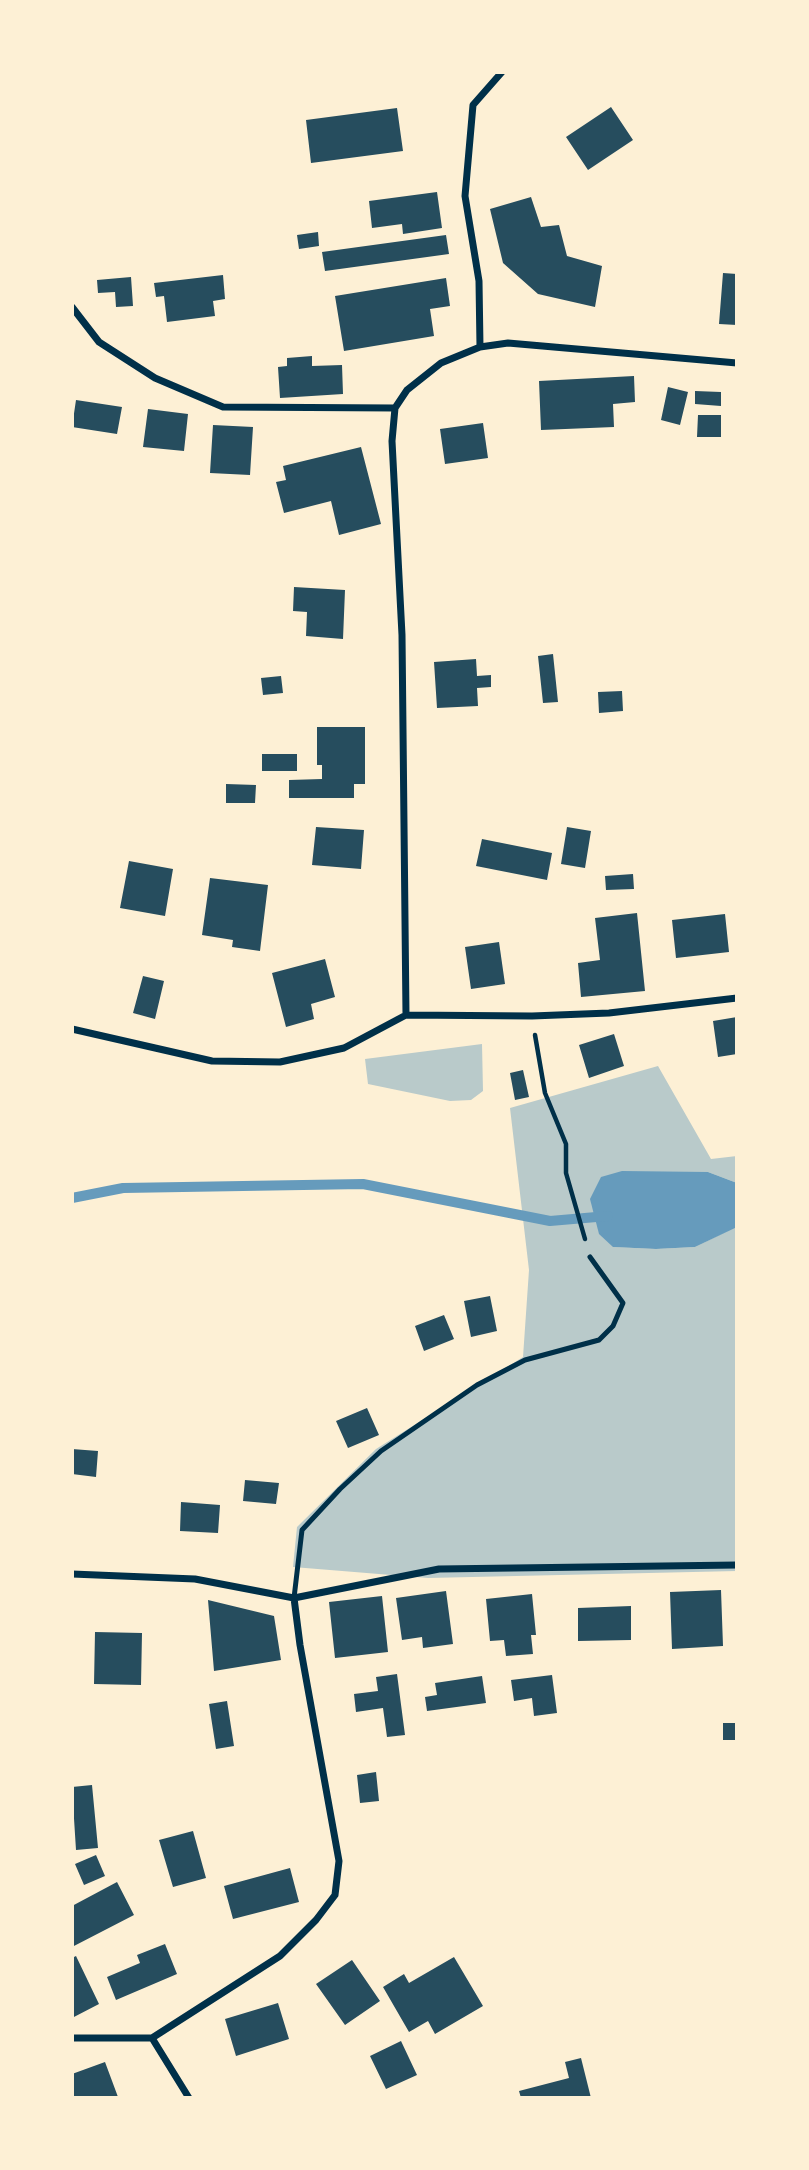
<!DOCTYPE html>
<style>
body{margin:0}
#map{position:relative;width:809px;height:2170px;overflow:hidden;background:#fdf0d5;font-family:Barlow,sans-serif}
canvas{display:block}
.frame{position:absolute;inset:0;border:74px solid #fdf0d5;pointer-events:none}
</style>
<div id="map">
<canvas width="809" height="2170"></canvas>
<div class="frame"></div>
</div>
<script>
const g = document.querySelector('canvas').getContext('2d');
g.lineJoin = 'round';
function fill(path, color) { g.fillStyle = color; g.fill(path, 'evenodd'); }
const poly = rows => new Path2D(rows.map(r => 'M' + r).join(''));
function strokePath(path, color, width, dash) { g.strokeStyle = color; g.lineWidth = width; g.lineCap = dash ? 'butt' : 'round'; g.setLineDash(dash || []); g.stroke(path); }
fill(poly([
 [482,1044,483,1091,471,1100,450,1101,368,1084,365,1059],
 [658,1066,711,1159,737,1156,737,1183,708,1172,613,1247,656,1249,695,1247,737,1226,737,1571,428,1578,293,1567,297,1527,376,1449,523,1357,529,1270,510,1108]
]), '#b9caca');
fill(poly([
 [622,1171,708,1172,737,1183,737,1227,695,1247,656,1249,613,1247,599,1234,590,1199,601,1177]
]), '#669bbc');
strokePath(poly([
 [72,1198,123,1188,363,1184,550,1221,608,1216]
]), '#669bbc', 10);
fill(poly([
 [611,107,633,140,588,170,566,137],
 [397,108,403,151,311,163,306,120],
 [437,192,442,228,403,234,402,224,372,228,369,201],
 [531,197,541,227,559,225,567,256,602,266,595,307,538,294,503,263,490,209],
 [318,232,319,246,299,249,297,235],
 [446,235,449,254,325,271,322,252],
 [723,273,737,274,737,325,719,324],
 [223,275,225,299,213,301,215,316,167,322,164,296,156,297,154,283],
 [131,277,133,306,116,307,115,292,98,293,97,280],
 [446,278,450,306,430,309,434,336,344,351,335,296],
 [312,356,312,366,342,365,343,394,280,398,278,367,287,366,287,358],
 [634,376,635,402,613,404,614,427,541,430,539,381],
 [668,387,688,392,680,425,661,420],
 [695,391,721,392,721,406,695,404],
 [76,400,122,407,117,434,72,427],
 [148,409,188,414,184,451,143,447],
 [698,415,721,415,721,437,697,437],
 [483,423,488,458,445,464,440,429],
 [213,425,253,427,250,475,210,473],
 [361,447,381,524,339,535,331,501,284,513,276,482,286,480,283,466],
 [294,587,345,590,343,639,306,636,307,612,293,611],
 [553,654,558,702,543,703,538,656],
 [476,659,477,676,491,675,491,687,477,688,478,706,437,708,434,662],
 [281,676,283,693,263,695,261,678],
 [622,691,623,711,599,713,598,692],
 [317,727,365,727,365,784,354,784,354,798,289,798,289,780,322,779,322,765,317,765],
 [262,754,297,754,297,771,262,771],
 [226,784,256,785,255,803,226,803],
 [316,827,364,830,361,869,312,865],
 [567,827,591,831,585,868,561,864],
 [482,839,552,853,547,880,476,866],
 [129,861,173,869,165,916,120,908],
 [633,874,634,889,606,890,605,876],
 [210,878,268,885,260,951,232,947,233,940,202,935],
 [637,913,645,991,581,997,578,963,600,960,595,918],
 [725,914,729,952,676,958,672,920],
 [499,942,505,984,471,989,465,947],
 [325,959,335,997,311,1004,314,1019,286,1027,272,973],
 [143,976,164,981,155,1019,133,1013],
 [737,1017,737,1054,718,1057,713,1021],
 [614,1034,624,1066,589,1078,579,1045],
 [523,1070,529,1097,515,1100,510,1073],
 [490,1296,497,1331,471,1337,464,1301],
 [444,1315,454,1339,424,1351,415,1326],
 [367,1408,379,1435,348,1448,336,1421],
 [72,1449,98,1451,96,1477,72,1474],
 [245,1480,279,1483,276,1504,243,1501],
 [181,1502,220,1505,218,1533,180,1531],
 [721,1590,723,1646,672,1649,670,1592],
 [446,1591,453,1644,423,1648,422,1637,402,1640,396,1598],
 [532,1594,536,1635,531,1635,533,1654,506,1656,504,1640,490,1641,486,1599],
 [382,1596,388,1652,335,1658,329,1602],
 [208,1600,274,1616,281,1660,214,1671],
 [631,1606,631,1640,578,1641,578,1608],
 [95,1632,142,1633,141,1685,94,1684],
 [397,1674,405,1735,387,1737,383,1708,356,1712,354,1694,378,1691,376,1677],
 [552,1675,557,1713,534,1716,532,1698,514,1701,511,1680],
 [482,1676,486,1703,427,1711,425,1697,437,1695,435,1683],
 [227,1701,234,1746,216,1749,209,1704],
 [723,1723,737,1723,737,1740,723,1740],
 [376,1772,379,1801,360,1803,357,1775],
 [92,1785,98,1848,76,1850,72,1787],
 [193,1831,206,1878,173,1887,159,1840],
 [96,1855,105,1876,84,1885,75,1864],
 [290,1868,299,1902,233,1919,224,1886],
 [117,1882,134,1915,72,1947,72,1906],
 [165,1944,177,1974,116,2000,107,1977,140,1963,137,1955],
 [76,1956,99,2004,72,2018,72,1958],
 [454,1957,483,2006,435,2034,428,2021,409,2032,383,1987,404,1974,409,1983],
 [352,1960,380,2001,345,2025,316,1984],
 [278,2003,289,2039,236,2056,225,2019],
 [401,2041,417,2075,386,2089,370,2056],
 [581,2058,591,2098,521,2098,519,2091,569,2078,565,2062],
 [105,2062,118,2097,72,2098,72,2074]
]), '#264d5e');
strokePath(poly([
 [535,1035,545,1093,566,1144,566,1173,585,1239]
]), '#003049', 4.5);
strokePath(poly([
 [294,1598,302,1530,340,1489,381,1451,477,1385,525,1360,599,1340,613,1326,623,1303,590,1257]
]), '#003049', 5);
strokePath(poly([
 [72,307,99,342,155,378,223,407,395,408],
 [480,347,479,281,465,196,473,105,502,72],
 [406,1015,402,635,392,441,395,408,407,390,441,363,480,347,508,343,737,363],
 [72,1029,212,1061,280,1062,344,1048,406,1015,532,1016,609,1013,737,998],
 [72,1574,195,1579,294,1598,439,1569,737,1565],
 [72,2038,152,2038],
 [189,2098,152,2038,280,1956,316,1920,335,1895,339,1861,300,1645,294,1598]
]), '#003049', 7);
</script>
